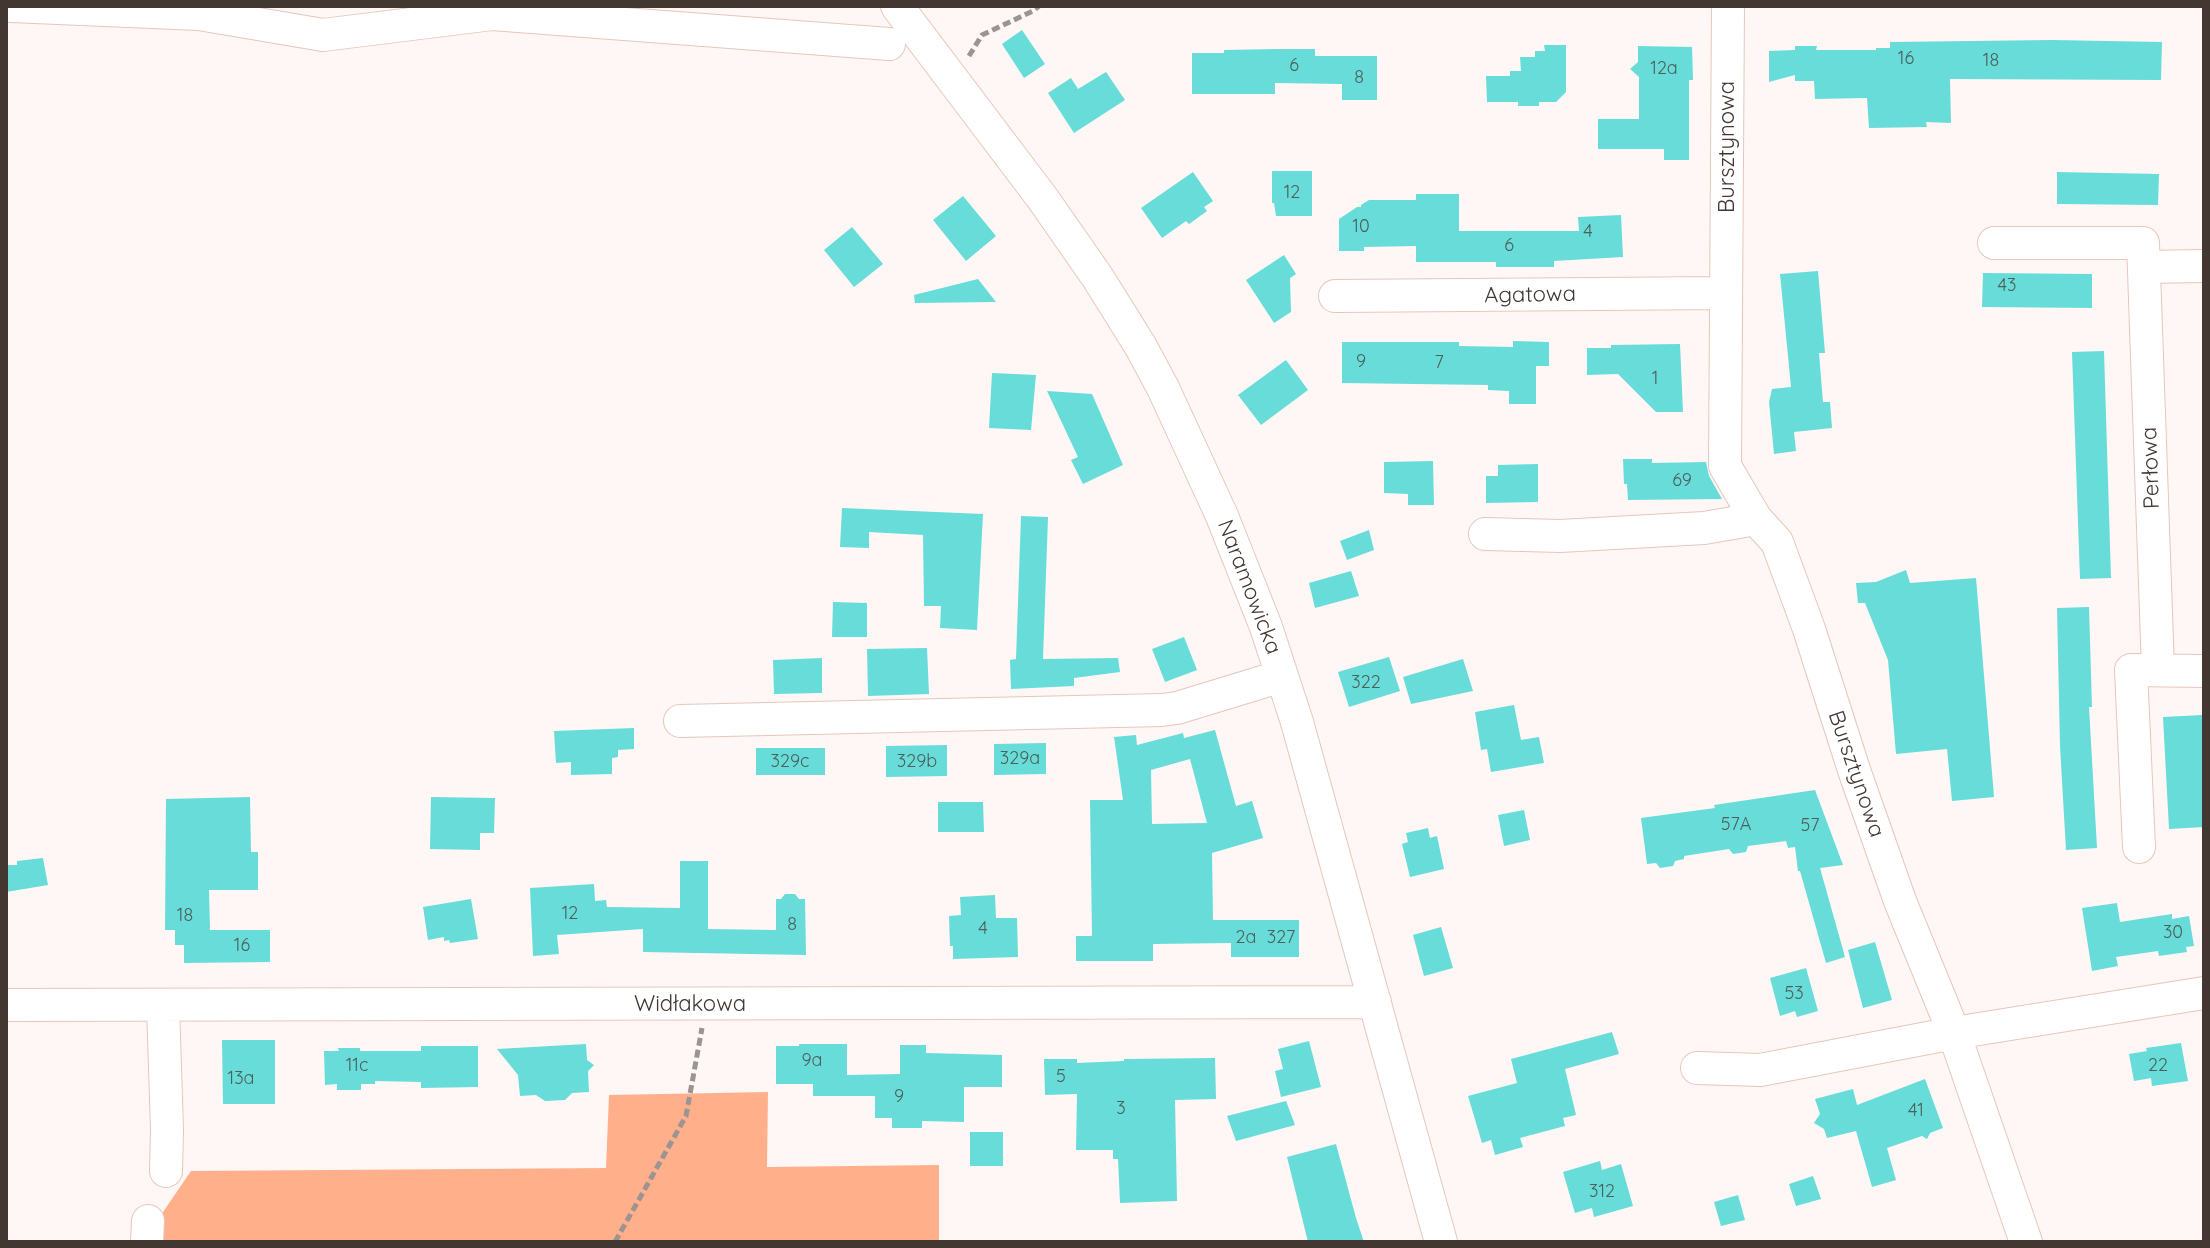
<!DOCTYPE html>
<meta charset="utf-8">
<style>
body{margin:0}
#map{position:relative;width:2210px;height:1248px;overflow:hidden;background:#fef7f5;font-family:Quicksand,sans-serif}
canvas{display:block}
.frame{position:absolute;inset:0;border:8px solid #433732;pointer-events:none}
</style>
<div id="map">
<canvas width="2210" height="1248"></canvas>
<div class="frame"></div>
</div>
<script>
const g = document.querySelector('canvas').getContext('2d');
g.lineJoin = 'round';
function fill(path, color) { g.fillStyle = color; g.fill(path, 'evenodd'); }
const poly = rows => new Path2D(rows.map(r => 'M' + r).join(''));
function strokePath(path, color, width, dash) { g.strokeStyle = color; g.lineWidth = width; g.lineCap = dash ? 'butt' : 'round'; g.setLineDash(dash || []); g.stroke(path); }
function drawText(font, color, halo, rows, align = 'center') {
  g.font = font + ' Quicksand,sans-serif'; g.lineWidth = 6; g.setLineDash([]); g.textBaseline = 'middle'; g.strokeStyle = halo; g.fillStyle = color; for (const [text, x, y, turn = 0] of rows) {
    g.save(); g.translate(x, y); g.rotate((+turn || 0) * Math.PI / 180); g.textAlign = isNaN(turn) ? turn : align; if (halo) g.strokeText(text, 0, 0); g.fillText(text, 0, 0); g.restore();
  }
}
fill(poly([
 [768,1092,767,1167,939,1165,939,1242,160,1242,163,1212,191,1171,606,1168,609,1095]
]), '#ffb08b');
fill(poly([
 [1022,30,1045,64,1024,78,1002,44],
 [2052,40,2162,42,2161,80,1950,79,1951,123,1926,122,1927,127,1869,128,1867,98,1815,99,1814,81,1795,81,1795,75,1769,82,1769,51,1795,50,1795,46,1817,46,1816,50,1876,50,1876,48,1890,48,1890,42],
 [1544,45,1566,45,1566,92,1556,102,1539,102,1539,106,1518,106,1518,102,1487,102,1486,76,1510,76,1510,71,1521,71,1520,57,1535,57,1535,51,1545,51],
 [1638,46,1692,47,1693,80,1689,80,1689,160,1664,160,1664,149,1598,149,1598,119,1639,119,1639,77,1630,69,1638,62],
 [1277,49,1315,49,1315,56,1377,56,1377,100,1342,100,1342,84,1275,83,1275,94,1192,94,1192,53,1224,53,1224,50],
 [1106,72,1125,100,1074,133,1048,93,1071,78,1078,89],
 [1272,171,1312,171,1312,216,1276,216,1274,203,1272,203],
 [1193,172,1213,201,1204,207,1207,211,1189,224,1186,221,1162,238,1141,208],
 [2057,172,2159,174,2158,205,2057,204],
 [1416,194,1459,194,1459,231,1579,231,1578,217,1621,215,1623,257,1554,261,1554,267,1496,267,1496,262,1416,262,1416,246,1364,247,1364,251,1339,251,1339,219,1357,207,1361,207,1361,205,1369,200,1416,200],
 [963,196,996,236,966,261,933,220],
 [852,227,883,264,854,287,824,250],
 [1284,255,1296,274,1290,278,1291,312,1274,323,1246,280],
 [1818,271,1825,353,1819,353,1823,402,1830,402,1832,428,1794,432,1796,451,1774,454,1769,402,1772,389,1791,387,1780,274],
 [1983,273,2092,274,2092,308,1982,307],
 [978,279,996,302,915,303,914,295],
 [1513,341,1549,342,1549,366,1536,366,1536,404,1509,404,1509,391,1488,390,1488,385,1342,383,1342,342,1459,342,1459,346,1513,347],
 [1680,344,1683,412,1656,412,1618,374,1587,375,1587,348,1611,348,1611,345],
 [2104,351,2111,578,2080,579,2072,352],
 [1286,360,1308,390,1261,425,1238,395],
 [992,373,1036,375,1031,430,989,428],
 [1047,391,1092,394,1123,465,1083,484,1071,460,1078,457],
 [1623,459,1652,459,1652,463,1706,462,1709,476,1722,499,1628,500,1627,484,1624,484],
 [1433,461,1434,505,1408,505,1408,494,1384,493,1384,462],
 [1538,464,1538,502,1486,503,1486,476,1498,476,1498,465],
 [842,508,983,514,977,630,940,628,941,606,924,606,923,535,869,532,869,548,840,547],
 [1021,516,1048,517,1043,659,1118,658,1120,672,1074,678,1074,686,1011,689,1010,660,1016,659],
 [1369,530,1374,550,1347,560,1340,541],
 [1906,570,1910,583,1976,578,1994,797,1952,801,1947,749,1896,754,1888,660,1865,603,1858,603,1856,583,1876,582],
 [1351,571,1359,596,1315,608,1309,583],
 [833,602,867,603,867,637,832,637],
 [2089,607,2092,707,2089,707,2097,848,2066,850,2060,746,2057,608],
 [1184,637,1197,670,1165,682,1152,649],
 [927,648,929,694,868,696,867,649],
 [1389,657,1400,691,1349,707,1338,672],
 [822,658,822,693,774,694,773,660],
 [1463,659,1473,691,1411,704,1403,677],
 [1514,705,1521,740,1539,737,1544,763,1491,772,1487,749,1481,750,1475,712],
 [2202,715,2204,827,2169,829,2163,717],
 [634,728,634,749,618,750,618,757,612,758,612,774,571,775,571,762,556,763,554,731],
 [1215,730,1236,806,1252,801,1263,838,1212,853,1213,920,1299,920,1299,957,1231,957,1231,943,1153,944,1153,961,1076,961,1076,936,1092,936,1090,800,1123,800,1114,737,1136,735,1137,745,1183,733,1184,738],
 [1190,759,1207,823,1152,824,1151,770],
 [1046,743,1046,774,994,775,994,744],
 [947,745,947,776,886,777,886,746],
 [756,748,825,748,825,775,756,775],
 [1815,790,1843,865,1820,868,1845,957,1826,963,1800,871,1798,871,1795,847,1788,848,1786,841,1748,846,1746,852,1733,854,1729,849,1684,856,1684,859,1675,861,1673,866,1660,868,1656,863,1647,864,1641,818,1715,808,1714,805],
 [250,797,251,852,258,852,258,890,209,890,210,930,270,930,270,962,184,963,184,945,175,945,175,930,165,930,166,799],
 [431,797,495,798,494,833,480,833,480,850,430,849],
 [938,802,983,802,984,832,938,832],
 [1524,810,1530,840,1504,846,1498,815],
 [1428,828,1430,838,1437,836,1444,869,1410,877,1402,844,1408,842,1406,833],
 [43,858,48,885,6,892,6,865,17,865,17,861],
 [680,861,708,861,708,929,776,930,776,899,781,899,785,894,795,894,799,899,805,899,806,955,643,952,643,929,557,935,559,954,533,956,530,888,594,884,595,901,606,900,607,907,680,908],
 [995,895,996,918,1017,918,1018,957,953,959,953,946,950,946,949,916,961,915,960,897],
 [471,899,478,939,450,943,449,940,444,941,444,937,428,940,423,907],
 [2117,903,2120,922,2172,914,2172,919,2189,916,2194,946,2186,947,2187,952,2159,956,2158,951,2116,957,2118,966,2092,971,2082,908],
 [1441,927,1453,968,1424,976,1413,935],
 [1875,942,1892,1000,1863,1008,1848,950],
 [1806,968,1818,1011,1797,1017,1795,1011,1780,1016,1770,978],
 [1612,1032,1619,1054,1565,1069,1576,1115,1563,1118,1565,1126,1520,1138,1523,1147,1495,1155,1491,1140,1482,1143,1468,1096,1517,1083,1511,1059],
 [222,1040,275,1040,275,1104,223,1104],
 [1309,1041,1321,1087,1281,1097,1275,1071,1283,1069,1278,1049],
 [2181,1043,2188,1081,2152,1086,2151,1078,2134,1081,2129,1054,2147,1051,2146,1048],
 [586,1044,587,1060,594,1065,588,1071,589,1092,572,1093,565,1100,545,1101,536,1095,520,1096,518,1075,497,1049],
 [799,1044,847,1044,847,1075,900,1074,900,1045,926,1045,926,1053,1002,1055,1002,1087,964,1087,964,1122,922,1121,922,1128,892,1128,892,1118,875,1118,875,1096,813,1096,813,1084,776,1084,776,1046,799,1046],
 [421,1046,478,1046,478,1087,421,1088,421,1082,375,1081,375,1084,361,1084,361,1090,337,1090,337,1084,325,1085,324,1051,339,1051,338,1048,360,1048,360,1051,421,1051],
 [1215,1058,1216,1099,1175,1100,1177,1201,1120,1203,1118,1159,1113,1159,1113,1150,1076,1150,1077,1094,1045,1095,1044,1059,1077,1059,1077,1063,1124,1061,1124,1059],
 [1925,1079,1943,1128,1930,1133,1927,1139,1922,1136,1887,1148,1896,1180,1872,1187,1856,1131,1827,1138,1824,1129,1814,1123,1820,1114,1815,1099,1853,1089,1857,1105],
 [1286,1101,1295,1125,1236,1141,1227,1116],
 [970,1132,1003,1132,1003,1166,970,1166],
 [1336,1144,1356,1218,1364,1242,1308,1242,1287,1157],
 [1600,1161,1602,1170,1621,1164,1633,1206,1594,1217,1592,1208,1575,1213,1563,1172],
 [1813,1176,1821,1199,1796,1206,1789,1184],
 [1738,1195,1745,1220,1721,1226,1714,1202]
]), '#68dcd8');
const minor = poly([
 [11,6,199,14,323,35,492,14,889,44],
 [897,6,1043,199,1098,278,1141,347,1163,388,1222,516,1266,627,1297,722,1441,1242],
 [1728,6,1725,466,1756,519,1777,542,1809,629,1854,770,1900,901,1954,1033,2026,1242],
 [1994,243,2143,243,2158,670],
 [2144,267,2204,266],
 [1335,296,1726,293],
 [1485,534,1560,536,1704,528,1756,519],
 [680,721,1162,710,1177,708,1282,676],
 [2139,847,2131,670,2204,671],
 [6,1005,1375,1002],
 [163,1005,167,1130,166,1171],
 [1697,1068,1760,1070,1954,1033,2204,993],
 [147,1242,148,1221]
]);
strokePath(minor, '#e6c7ba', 34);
strokePath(poly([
 [969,56,982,35,1033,11,1039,6],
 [615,1242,686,1116,702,1028]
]), '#9d9390', 5, [8, 4]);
strokePath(minor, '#fff', 32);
drawText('18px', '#4c605c', null, [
 ["16",1906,59],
 ["18",1991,61],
 ["6",1294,66],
 ["12a",1664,69],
 ["8",1359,78],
 ["12",1292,193],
 ["10",1361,227],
 ["4",1588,232],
 ["6",1509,246],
 ["43",2007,286],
 ["9",1361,362],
 ["7",1439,363],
 ["1",1655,379],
 ["69",1682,481],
 ["322",1366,683],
 ["329a",1020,759],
 ["329c",790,762],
 ["329b",917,762],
 ["57A",1736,825],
 ["57",1810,826],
 ["12",570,914],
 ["18",185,916],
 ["8",792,925],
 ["4",983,929],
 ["30",2173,933],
 ["2a",1246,938],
 ["327",1281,938],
 ["16",242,946],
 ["53",1794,994],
 ["9a",812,1061],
 ["11c",357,1066],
 ["22",2158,1066],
 ["5",1061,1077],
 ["13a",241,1079],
 ["9",899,1097],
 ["3",1121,1109],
 ["41",1916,1111],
 ["312",1602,1192]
]);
drawText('22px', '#433732', '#fff', [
 ["Bursztynowa",1727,147,-90],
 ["Agatowa",1530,295,-1],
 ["Perłowa",2151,468,-92],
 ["Naramowicka",1249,587,69],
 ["Bursztynowa",1856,774,71],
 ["Widłakowa",690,1004]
]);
</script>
